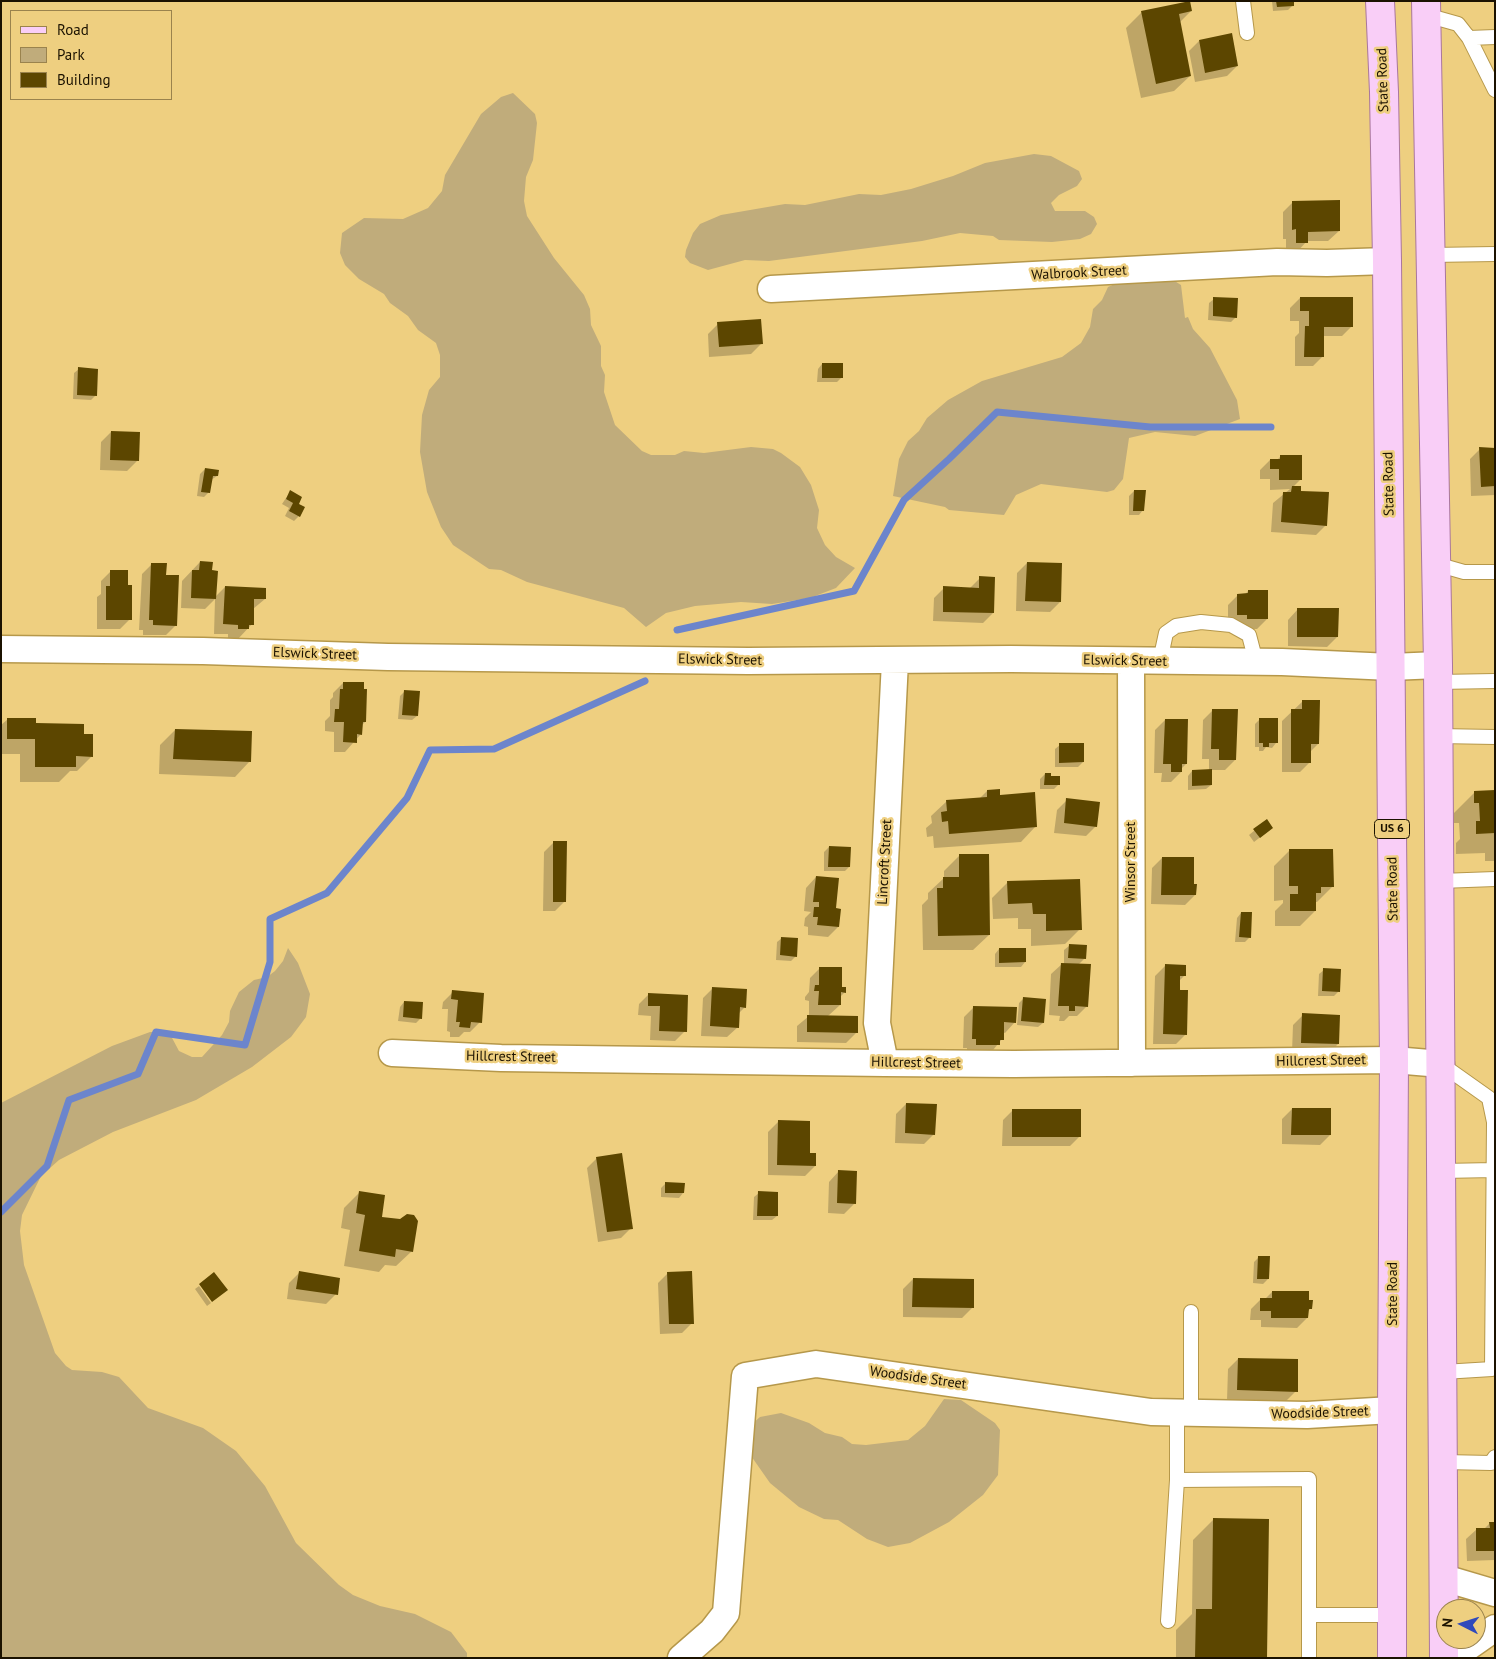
<!DOCTYPE html>
<style>
body{margin:0}
#map{position:relative;width:1496px;height:1659px;overflow:hidden;background:#eecf80;font-family:"PT Sans",sans-serif}
canvas{display:block}
.frame{position:absolute;inset:0;border:2px solid #1b1200;pointer-events:none}
.legend{position:absolute;left:10px;top:10px;width:162px;height:90px;box-sizing:border-box;background:#eecf80;border:1px solid #9a834d;margin:0;padding:6px 9px;list-style:none;font-size:15px;color:#1b1200}
.legend li{display:flex;align-items:center;gap:10px;height:25px}
.legend b{width:25px;border:1px solid #9a834d}
.north{position:absolute;left:1436px;top:1599px;width:50px;height:50px;box-sizing:border-box;background:#eecf80;border:1px solid #9a834d;border-radius:50%;rotate:275deg;font-size:14px;font-weight:700;line-height:20px;text-align:center;color:#1b1200}
.north::after{content:'';display:block;margin:auto;width:18px;height:22px;background:#304abb;clip-path:polygon(50% 0,100% 100%,50% 72%,0 100%)}
</style>
<div id="map">
<canvas width="1496" height="1659"></canvas>
<div class="frame"></div>
<ul class="legend">
<li><b style="height:6px;background:#f9cef7"></b>Road</li>
<li><b style="height:14px;background:#c0ac7b"></b>Park</li>
<li><b style="height:14px;background:#5c4600"></b>Building</li>
</ul>
<div class="north">N</div>
</div>
<script>
const g = document.querySelector('canvas').getContext('2d');
g.lineJoin = 'round';
function fill(path, color) { g.fillStyle = color; g.fill(path, 'evenodd'); }
const poly = rows => new Path2D(rows.map(r => 'M' + r).join(''));
function strokePath(path, color, width, dash) { g.strokeStyle = color; g.lineWidth = width; g.lineCap = dash ? 'butt' : 'round'; g.setLineDash(dash || []); g.stroke(path); }
function drawText(font, color, halo, rows, align = 'center') {
  g.font = font + ' "PT Sans",sans-serif'; g.lineWidth = 5; g.setLineDash([]); g.textBaseline = 'middle'; g.strokeStyle = halo; g.fillStyle = color; for (const [text, x, y, turn = 0] of rows) {
    g.save(); g.translate(x, y); g.rotate((+turn || 0) * Math.PI / 180); g.textAlign = isNaN(turn) ? turn : align; if (halo) g.strokeText(text, 0, 0); g.fillText(text, 0, 0); g.restore();
  }
}
fill(poly([
 [513,93,535,114,537,123,533,160,526,177,524,201,527,216,554,258,584,295,590,309,591,325,601,346,601,366,605,375,604,392,615,425,642,451,651,455,675,455,684,451,704,453,751,447,773,449,781,453,800,467,811,485,819,510,817,528,825,545,836,557,855,568,836,588,810,598,772,604,741,602,695,606,666,613,646,627,624,608,527,582,501,570,489,569,453,545,441,527,427,492,420,452,422,415,429,390,440,377,440,355,436,343,418,330,408,316,390,303,384,294,359,279,345,265,340,253,342,233,364,218,403,219,428,208,442,191,445,175,481,114,501,97],
 [1034,154,1051,156,1079,171,1082,179,1077,186,1059,195,1051,203,1055,211,1085,211,1094,217,1097,224,1091,234,1080,239,1052,242,999,240,993,236,960,233,922,241,769,261,745,260,708,270,690,263,685,257,686,250,693,233,700,224,721,215,785,204,805,205,859,194,881,195,911,189,953,176,985,163],
 [1173,280,1181,285,1185,318,1188,317,1193,329,1210,348,1237,400,1240,419,1195,436,1155,432,1129,438,1123,479,1114,490,1107,492,1041,484,1016,495,1004,515,949,510,945,507,893,496,899,459,908,441,919,431,927,418,948,400,982,381,1062,357,1081,343,1090,327,1093,309,1102,300,1108,287,1119,282],
 [288,948,298,963,310,994,306,1017,291,1037,252,1067,196,1100,113,1132,59,1160,41,1176,22,1215,20,1231,24,1265,55,1353,66,1366,72,1370,102,1372,119,1377,148,1408,203,1428,236,1451,265,1486,296,1543,339,1585,353,1595,380,1606,415,1614,451,1632,467,1653,467,1658,1,1658,1,1103,112,1046,150,1032,165,1032,171,1036,179,1051,192,1057,202,1057,222,1035,229,1022,230,1011,239,992,254,980,267,977,275,971,283,961],
 [944,1399,961,1400,995,1423,1000,1430,998,1475,983,1495,949,1522,910,1543,888,1547,867,1539,838,1520,824,1519,799,1507,770,1483,749,1453,752,1424,760,1417,781,1413,809,1423,825,1433,842,1437,852,1444,866,1445,908,1440,925,1426]
]), '#c0ac7b');
fill(poly([
 [1272,1,1293,1,1293,5,1288,10,1273,11],
 [1191,11,1179,23,1190,76,1174,91,1141,98,1126,28,1142,12],
 [1199,41,1237,66,1227,76,1195,82,1189,51],
 [1293,202,1339,231,1328,241,1307,241,1297,252,1286,252,1286,239,1283,239,1283,212],
 [1300,298,1352,326,1342,336,1323,336,1323,356,1313,366,1295,366,1295,337,1299,333,1299,321,1290,321,1290,308],
 [1214,299,1236,317,1231,322,1208,320,1209,303],
 [718,324,761,344,751,354,709,357,708,334],
 [822,364,842,377,837,382,817,382,818,369],
 [79,369,96,395,91,400,73,399,74,373],
 [111,432,137,461,127,471,100,470,101,442],
 [1495,436,1495,495,1471,496,1470,459,1480,449,1494,450],
 [1280,457,1301,479,1293,487,1300,492,1326,525,1316,535,1271,532,1273,503,1290,489,1270,490,1270,479,1260,479,1260,470,1270,460,1277,460],
 [205,469,217,476,211,480,209,492,204,497,197,496,200,474],
 [1134,491,1143,510,1139,515,1129,515,1129,496],
 [290,492,297,505,299,516,294,521,285,516,289,508,282,504],
 [200,562,211,572,215,597,225,587,265,599,253,609,252,624,238,639,228,639,228,634,214,634,215,599,205,609,181,608,182,581],
 [1027,563,1060,602,1050,612,1016,611,1017,573],
 [152,564,165,576,176,625,166,635,143,635,143,630,139,630,142,574],
 [111,571,130,619,120,629,97,629,97,597,101,594,101,581],
 [980,578,993,613,983,623,933,621,934,598,944,588,970,588],
 [1248,591,1267,619,1257,629,1238,629,1228,625,1228,605,1238,595,1245,595],
 [1298,609,1337,637,1327,647,1288,646,1288,620],
 [343,683,365,722,361,726,361,734,345,752,334,752,334,732,325,731,325,721,330,716,330,700,333,697,333,693],
 [405,691,417,716,412,720,398,719,400,696],
 [1303,701,1318,744,1310,752,1310,762,1300,772,1282,772,1282,721],
 [1213,710,1235,760,1225,770,1211,770,1211,785,1206,789,1188,790,1188,776,1192,771,1209,771,1209,759,1202,759,1203,720],
 [8,719,82,735,92,756,77,771,70,771,59,782,20,782,20,754,1,754,1,725],
 [1260,719,1276,743,1272,748,1266,747,1263,751,1259,751,1259,747,1255,747,1255,724],
 [1165,720,1186,764,1181,769,1181,772,1171,782,1161,782,1162,773,1154,773,1155,730],
 [175,730,250,761,235,777,159,774,160,745],
 [1060,745,1083,762,1078,767,1055,767,1055,749],
 [1045,774,1059,784,1054,789,1040,789,1040,779],
 [987,791,999,796,1036,826,1021,842,934,848,933,836,927,837,926,828,932,823,931,816,947,801,980,798],
 [1495,791,1495,861,1485,861,1485,853,1456,854,1456,843,1460,839,1459,823,1454,823,1454,813,1475,792],
 [1067,800,1096,826,1086,836,1054,833,1057,810],
 [1266,821,1267,832,1254,842,1249,835],
 [554,842,565,901,555,911,543,911,544,852],
 [829,847,849,867,845,871,824,871,824,852],
 [1289,851,1333,886,1317,902,1315,902,1315,911,1300,926,1275,926,1275,911,1283,903,1283,900,1274,901,1274,866],
 [960,855,989,935,973,950,923,950,922,905,928,899,928,893,944,878,944,871],
 [1162,858,1192,885,1195,895,1185,905,1151,904,1152,868],
 [816,877,835,909,838,927,828,937,808,935,808,927,804,926,805,918,811,912,804,911,806,888],
 [1007,883,1080,929,1065,944,1031,946,1031,929,1018,929,1018,918,993,919,992,898],
 [1241,913,1249,938,1245,942,1235,942,1237,918],
 [782,938,796,956,791,961,776,960,777,942],
 [1069,946,1085,958,1078,965,1087,1006,1077,1016,1069,1016,1064,1021,1059,1021,1060,1016,1049,1015,1051,974,1062,964,1064,964,1064,950],
 [999,949,1025,962,1021,967,995,967,995,954],
 [1165,966,1184,976,1179,981,1186,1034,1176,1044,1153,1044,1155,976],
 [820,968,845,992,840,997,840,1005,828,1016,856,1033,846,1043,797,1042,797,1026,809,1016,809,1001,805,1000,805,997,809,992,810,978],
 [1324,970,1338,992,1334,996,1318,996,1319,974],
 [713,988,745,1007,739,1013,738,1027,727,1037,701,1036,703,998],
 [453,992,480,1022,470,1032,464,1032,459,1037,450,1037,450,1032,447,1031,448,1009,442,1009,443,1002],
 [649,994,685,1031,675,1041,650,1040,651,1016,638,1015,639,1004],
 [1024,998,1043,1023,1038,1027,1017,1025,1019,1003],
 [404,1002,421,1018,416,1023,398,1021,400,1007],
 [974,1007,1015,1022,1005,1033,1002,1032,1002,1039,989,1055,967,1054,967,1048,963,1048,964,1017],
 [1303,1015,1338,1044,1328,1054,1292,1052,1293,1025],
 [906,1104,934,1134,924,1144,895,1143,896,1114],
 [1292,1109,1330,1135,1320,1145,1282,1144,1282,1119],
 [1013,1110,1080,1136,1070,1146,1002,1146,1003,1120],
 [778,1122,808,1155,815,1166,805,1176,768,1175,768,1132],
 [597,1158,631,1228,621,1238,598,1242,587,1168],
 [839,1171,854,1204,844,1214,828,1213,829,1182],
 [666,1183,683,1193,679,1198,661,1197,661,1188],
 [360,1192,381,1218,412,1251,396,1266,385,1265,379,1272,344,1266,350,1230,341,1228,344,1208],
 [759,1193,777,1216,772,1220,753,1220,754,1197],
 [1259,1257,1268,1279,1263,1284,1253,1283,1254,1262],
 [299,1273,336,1294,326,1304,287,1299,289,1283],
 [668,1273,692,1323,682,1333,660,1334,658,1283],
 [913,1279,972,1308,962,1318,903,1317,903,1289],
 [199,1286,211,1303,207,1306,195,1289],
 [1272,1292,1307,1301,1311,1308,1307,1312,1307,1318,1297,1328,1261,1327,1261,1320,1250,1320,1251,1309,1261,1299,1265,1299],
 [1238,1359,1296,1391,1286,1401,1227,1400,1228,1369],
 [1214,1519,1266,1658,1176,1658,1176,1630,1192,1614,1193,1540],
 [1490,1523,1495,1523,1495,1560,1467,1561,1466,1539,1477,1529,1484,1529]
]), '#0003');
strokePath(poly([
 [677,630,854,591,904,500,949,459,997,412,1150,427,1271,427],
 [1,1212,47,1166,69,1100,138,1074,156,1032,245,1045,270,962,270,919,327,893,407,798,430,750,494,749,645,681]
]), '#6c85cc', 7);
fill(poly([
 [1190,1,1192,11,1179,14,1191,76,1156,84,1141,11],
 [1276,1,1294,1,1294,6,1277,7],
 [1232,33,1238,66,1205,73,1199,40],
 [1340,200,1340,231,1308,232,1308,243,1296,243,1296,229,1292,230,1292,201],
 [1213,297,1238,298,1237,318,1213,316],
 [1300,297,1353,297,1353,327,1324,327,1324,357,1304,357,1305,326,1309,326,1309,311,1300,311],
 [761,319,763,344,719,347,717,322],
 [822,363,843,363,843,378,822,378],
 [78,367,98,369,97,396,77,395],
 [111,431,140,432,139,461,110,460],
 [1479,447,1495,448,1495,486,1481,487],
 [1280,455,1302,455,1302,480,1279,480,1279,469,1270,469,1270,459,1280,459],
 [205,468,219,470,218,476,213,476,210,493,201,492],
 [1292,486,1301,486,1301,491,1329,492,1327,526,1281,522,1283,492,1291,492],
 [290,490,302,497,299,504,305,507,300,517,289,511,293,503,286,499],
 [1134,490,1146,490,1144,511,1133,511],
 [200,561,213,562,212,570,218,571,216,599,191,598,192,570,199,570],
 [1027,562,1062,563,1061,602,1025,601],
 [151,563,167,563,166,575,179,575,177,626,153,625,153,620,149,620],
 [110,570,128,570,128,585,132,585,132,620,106,620,106,586,110,586],
 [979,576,995,577,994,613,943,612,943,586,979,588],
 [225,586,266,588,266,599,254,599,254,625,249,625,249,629,238,629,238,625,223,624],
 [1248,590,1268,590,1268,619,1247,619,1247,615,1237,615,1237,594,1248,593],
 [1297,608,1339,608,1338,637,1297,637],
 [343,682,364,682,364,689,367,689,366,722,363,722,362,735,357,734,357,743,343,742,344,722,334,722,335,709,339,709,340,689,343,689],
 [404,690,420,691,418,716,402,715],
 [1302,700,1320,700,1319,744,1311,744,1311,763,1291,763,1291,709,1302,709],
 [1212,709,1238,709,1236,760,1219,760,1219,749,1211,749],
 [7,718,36,718,36,723,84,724,84,734,93,734,93,757,76,756,76,767,35,767,35,739,7,739],
 [1259,718,1278,718,1278,743,1269,743,1269,747,1263,747,1263,743,1259,743],
 [1165,719,1188,719,1187,764,1182,764,1182,772,1171,772,1171,764,1163,764],
 [175,729,252,731,251,762,173,759],
 [1059,743,1084,743,1084,762,1059,763],
 [1212,769,1212,785,1192,786,1192,770],
 [1045,773,1051,773,1051,776,1060,776,1060,785,1044,785],
 [1000,789,1000,795,1035,792,1037,827,949,834,948,821,942,822,941,812,947,811,946,800,987,797,987,790],
 [1495,790,1495,833,1476,834,1476,821,1480,821,1479,803,1474,803,1474,791],
 [1066,798,1100,802,1097,827,1064,823],
 [1267,819,1273,828,1260,838,1253,829],
 [553,841,567,841,566,902,553,902],
 [829,846,851,847,850,867,828,867],
 [1289,849,1333,849,1334,887,1321,887,1321,893,1316,893,1316,911,1290,911,1290,894,1298,894,1298,886,1289,886],
 [959,854,989,854,990,935,938,936,937,888,943,888,943,877,959,877],
 [1162,857,1194,857,1194,884,1197,884,1196,895,1161,895],
 [816,876,839,878,836,908,841,909,839,927,817,925,818,917,813,917,814,907,819,907,819,902,813,902],
 [1080,879,1082,930,1046,931,1046,914,1033,914,1032,903,1008,904,1007,881],
 [1241,912,1252,912,1251,938,1239,937],
 [781,937,798,938,797,957,780,955],
 [1069,944,1087,945,1086,959,1068,958],
 [999,948,1026,948,1026,962,999,963],
 [1061,963,1091,964,1088,1007,1075,1006,1075,1011,1069,1011,1069,1006,1058,1006],
 [1165,964,1186,965,1186,976,1180,976,1180,990,1188,990,1187,1035,1163,1034],
 [819,967,842,967,842,987,846,987,846,993,841,992,841,1005,818,1005,819,991,814,991,815,985,819,985],
 [1323,968,1341,969,1340,992,1322,991],
 [712,987,747,989,746,1008,740,1007,739,1028,710,1026],
 [452,990,484,993,482,1023,471,1022,470,1028,459,1027,460,1022,456,1022,458,1000,451,999],
 [648,993,688,995,687,1032,659,1031,660,1006,648,1006],
 [1023,997,1046,999,1044,1023,1021,1021],
 [404,1001,423,1002,422,1019,403,1017],
 [973,1006,1017,1007,1016,1023,1004,1022,1004,1040,1000,1040,1000,1045,976,1045,976,1039,972,1039],
 [1302,1013,1340,1015,1339,1044,1301,1043],
 [807,1015,858,1016,858,1033,807,1032],
 [906,1103,937,1104,935,1135,905,1133],
 [1292,1108,1331,1108,1331,1135,1291,1135],
 [1012,1109,1081,1109,1081,1137,1012,1137],
 [778,1120,810,1121,810,1153,816,1153,816,1166,777,1165],
 [622,1153,633,1229,607,1232,596,1157],
 [838,1170,857,1171,856,1204,837,1203],
 [665,1182,685,1183,684,1193,665,1193],
 [359,1191,385,1195,382,1217,400,1219,407,1214,414,1215,418,1221,413,1252,396,1249,395,1257,359,1251,365,1215,356,1213],
 [758,1191,778,1192,778,1216,757,1216],
 [1258,1256,1270,1256,1269,1279,1257,1279],
 [299,1271,340,1278,338,1295,296,1289],
 [692,1271,694,1324,669,1324,667,1272],
 [214,1272,228,1290,212,1302,199,1284],
 [913,1278,974,1279,974,1308,912,1307],
 [1272,1291,1309,1291,1309,1300,1313,1300,1312,1309,1309,1309,1308,1318,1271,1318,1271,1311,1260,1311,1260,1298,1272,1298],
 [1238,1358,1298,1359,1298,1392,1237,1390],
 [1213,1518,1269,1519,1267,1658,1195,1658,1196,1609,1212,1609],
 [1489,1522,1495,1522,1495,1551,1476,1551,1476,1528,1490,1528]
]), '#5c4600');
const service = poly([
 [1243,1,1247,33],
 [1426,15,1458,24,1469,38,1495,90],
 [1469,38,1495,37],
 [1431,255,1495,254],
 [1436,564,1464,572,1495,572],
 [1160,661,1166,633,1176,626,1201,622,1231,625,1249,635,1256,662],
 [1438,682,1495,681],
 [1438,736,1495,737],
 [1440,881,1495,879],
 [1441,1064,1489,1098,1494,1122,1492,1369,1443,1372],
 [1442,1171,1494,1170],
 [1177,1413,1177,1480,1309,1479,1309,1658],
 [1191,1413,1191,1312],
 [1444,1462,1491,1463,1495,1457],
 [1309,1615,1392,1615],
 [1168,1621,1177,1480]
]);
const minor = poly([
 [771,289,1277,262,1327,263,1387,261],
 [1,649,203,651,388,657,748,661,1011,659,1282,662,1391,667,1438,665],
 [1131,661,1132,1063],
 [392,1053,501,1058,885,1063,1014,1064,1394,1060,1441,1064],
 [885,1063,877,1023,895,661],
 [1444,1578,1495,1593],
 [681,1658,712,1631,726,1613,745,1376,816,1364,1151,1412,1307,1415,1392,1410],
 [1457,1658,1458,1654,1495,1628]
]);
const primary = poly([
 [1380,1,1384,92,1387,261,1394,1060,1392,1410,1392,1658],
 [1426,1,1438,665,1444,1658]
]);
strokePath(service, '#b6984a', 16);
strokePath(minor, '#b6984a', 29);
strokePath(primary, '#a9779d', 30);
strokePath(service, '#fff', 14);
strokePath(minor, '#fff', 26);
strokePath(primary, '#f9cef7', 28);
for (const [x, y, w] of [
 [1392,829,35]
]) { const box = new Path2D(); box.roundRect(x - w / 2, y - 9.5, w, 19, 4); g.fillStyle = '#eecf80'; g.fill(box); strokePath(box, '#1b1200', 1); }
drawText('bold 12px', '#1b1200', null, [
 ["US 6",1392,829]
]);
drawText('14px', '#1b1200', '#eecf80', [
 ["State Road",1383,80,-92],
 ["Walbrook Street",1079,273,-3],
 ["State Road",1389,484,-91],
 ["Elswick Street",315,654,2],
 ["Elswick Street",720,660,1],
 ["Elswick Street",1125,661,1],
 ["Lincroft Street",885,862,-87],
 ["Winsor Street",1131,862,-90],
 ["State Road",1393,889,-91],
 ["Hillcrest Street",511,1057,1],
 ["Hillcrest Street",1321,1061,-1],
 ["Hillcrest Street",916,1063,1],
 ["State Road",1393,1294,-90],
 ["Woodside Street",918,1378,8],
 ["Woodside Street",1320,1413,-2]
]);
</script>
